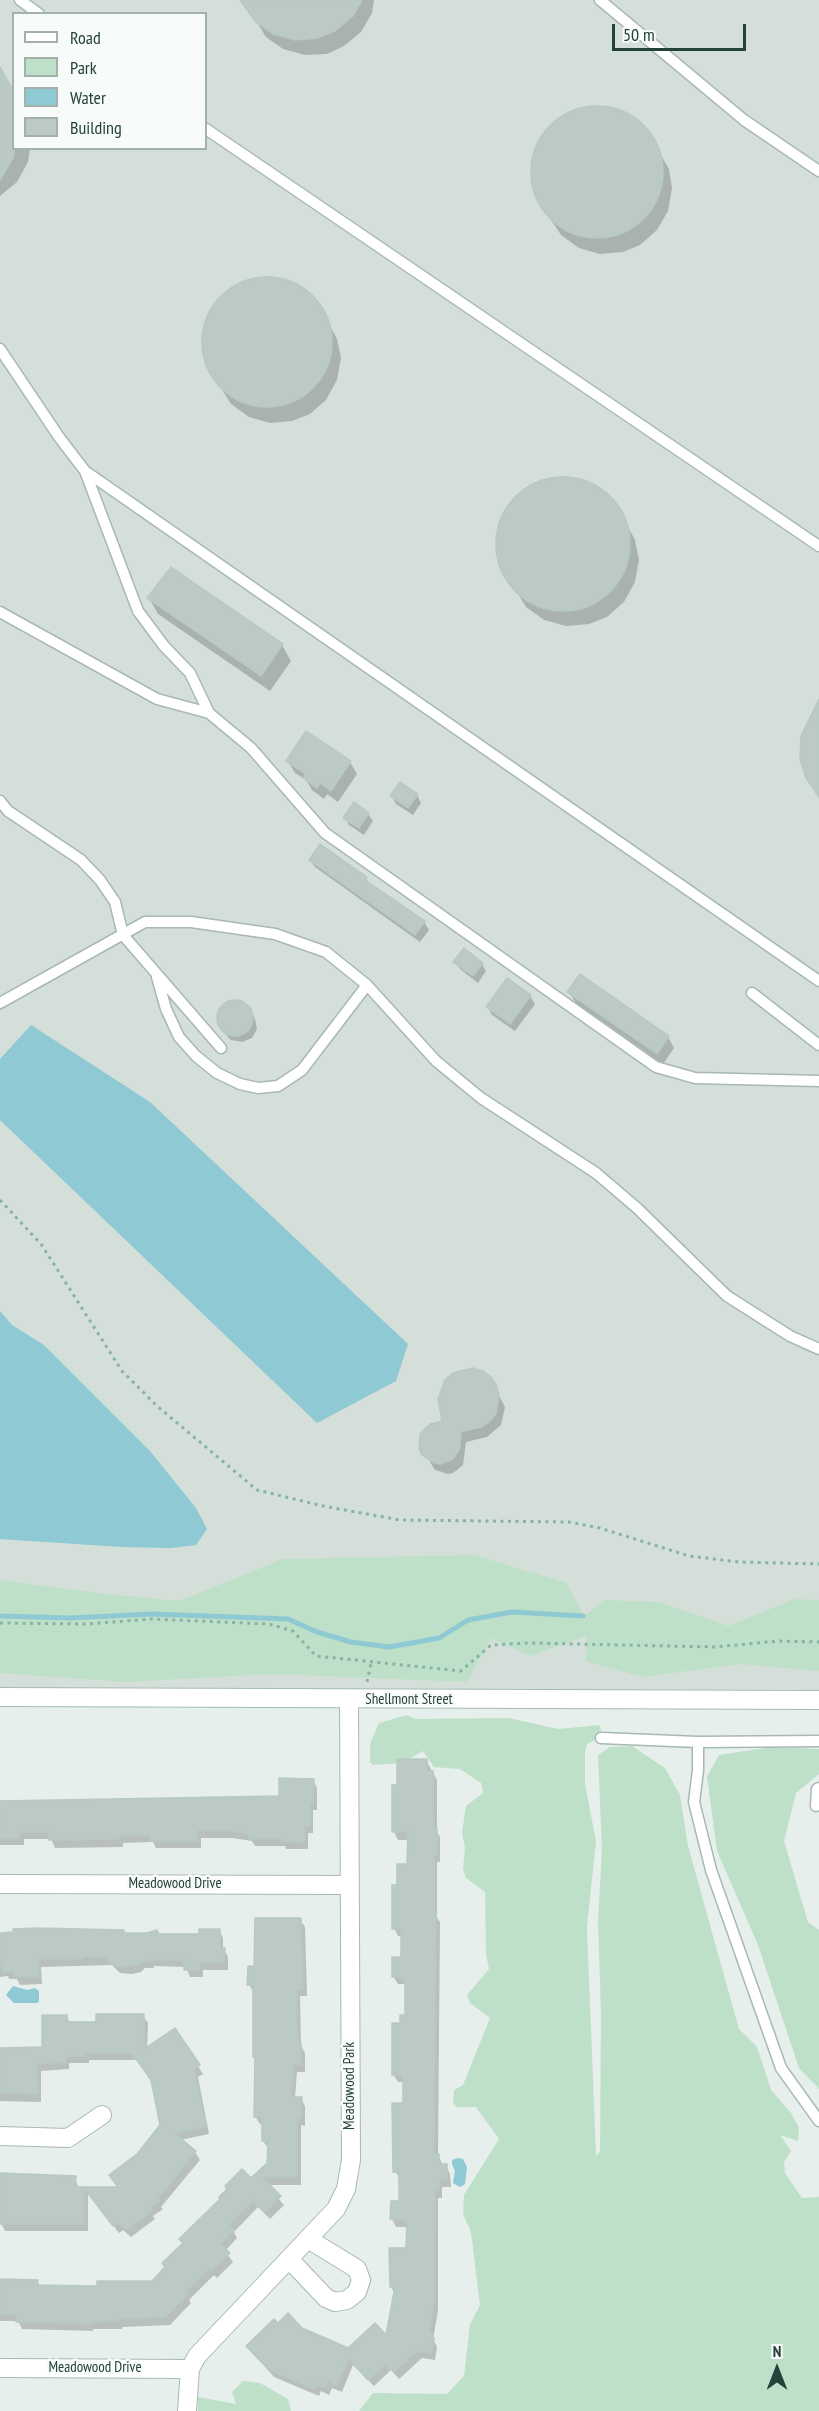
<!DOCTYPE html>
<style>
body{margin:0}
#map{position:relative;width:819px;height:2411px;overflow:hidden;background:#e6efeb;font-family:"PT Sans Narrow",sans-serif}
canvas{display:block}
.legend{position:absolute;left:12px;top:12px;width:195px;height:138px;box-sizing:border-box;background:#f7fbf9;border:2px solid #a3b1ad;margin:0;padding:8px 10px;list-style:none;font-size:18px;color:#24423a}
.legend li{display:flex;align-items:center;gap:12px;height:30px}
.legend b{width:30px;border:2px solid #a3b1ad}
.north{position:absolute;left:747px;top:2339px;width:60px;height:60px;-webkit-text-stroke:4px #f7fbf9;paint-order:stroke;rotate:0deg;font-size:16px;font-weight:700;line-height:24px;text-align:center;color:#24423a}
.north::after{content:'';display:block;margin:auto;width:21px;height:27px;background:#24423a;clip-path:polygon(50% 0,100% 100%,50% 72%,0 100%)}
.scale{position:absolute;left:612px;top:24px;width:134px;height:27px;box-sizing:border-box;border:3px solid #24423a;border-top:0;padding-left:8px;font-size:18px;line-height:21px;white-space:nowrap;color:#24423a;-webkit-text-stroke:4px #f7fbf9;paint-order:stroke}
</style>
<div id="map">
<canvas width="819" height="2411"></canvas>
<ul class="legend">
<li><b style="height:8px;background:#fff"></b>Road</li>
<li><b style="height:16px;background:#bfe0c8"></b>Park</li>
<li><b style="height:16px;background:#8ec9d4"></b>Water</li>
<li><b style="height:16px;background:#bbcac4"></b>Building</li>
</ul>
<div class="north">N</div>
<div class="scale">50 m</div>
</div>
<script>
const g = document.querySelector('canvas').getContext('2d');
g.lineJoin = 'round';
function fill(path, color) { g.fillStyle = color; g.fill(path, 'evenodd'); }
const poly = rows => new Path2D(rows.map(r => 'M' + r).join(''));
function strokePath(path, color, width, dash) { g.strokeStyle = color; g.lineWidth = width; g.lineCap = dash ? 'butt' : 'round'; g.setLineDash(dash || []); g.stroke(path); }
function drawText(font, color, halo, rows, align = 'center') {
  g.font = font + ' "PT Sans Narrow",sans-serif'; g.lineWidth = 5; g.setLineDash([]); g.textBaseline = 'middle'; g.strokeStyle = halo; g.fillStyle = color; for (const [text, x, y, turn = 0] of rows) {
    g.save(); g.translate(x, y); g.rotate((+turn || 0) * Math.PI / 180); g.textAlign = isNaN(turn) ? turn : align; if (halo) g.strokeText(text, 0, 0); g.fillText(text, 0, 0); g.restore();
  }
}
fill(poly([
 [0,0,819,0,819,1690,0,1688],
 [14,14,206,14,206,148,14,148]
]), '#d4dfda');
fill(poly([
 [474,1555,567,1583,584,1616,604,1600,659,1602,728,1626,795,1599,819,1600,819,1671,740,1664,643,1677,586,1661,586,1636,530,1656,491,1638,467,1682,271,1674,125,1682,0,1673,0,1580,98,1593,179,1601,283,1559],
 [407,1715,415,1719,509,1718,558,1729,600,1725,601,1730,597,1739,587,1744,585,1752,585,1784,596,1841,587,1927,596,2156,600,2152,601,2014,598,1922,602,1848,598,1755,610,1747,632,1746,665,1768,680,1795,688,1846,739,2029,757,2047,771,2090,791,2113,799,2128,798,2141,780,2135,791,2151,784,2162,785,2173,802,2198,819,2197,819,2411,359,2411,373,2393,447,2394,464,2376,470,2324,480,2305,471,2232,463,2214,464,2195,499,2139,476,2107,457,2107,453,2103,454,2090,463,2085,490,2018,470,2003,467,1995,489,1969,486,1954,485,1892,466,1878,463,1869,465,1848,462,1833,466,1806,483,1793,481,1783,460,1769,434,1767,423,1751,402,1763,373,1765,370,1762,370,1744,379,1723],
 [772,1747,819,1749,819,1774,796,1793,784,1841,808,1922,819,1930,819,2089,799,2068,758,1945,717,1851,707,1777,719,1755],
 [243,2381,260,2383,288,2399,291,2411,198,2411,198,2397,236,2404,232,2392]
]), '#bfe0c8');
fill(poly([
 [31,1025,150,1102,408,1344,396,1381,317,1423,0,1120,0,1059],
 [0,1311,12,1325,44,1345,150,1451,196,1508,207,1529,196,1545,171,1548,121,1547,0,1539],
 [13,1986,27,1990,35,1988,39,1991,39,2001,37,2003,14,2003,6,1995],
 [458,2158,463,2159,467,2167,465,2184,460,2187,453,2183,455,2171,452,2164,452,2160]
]), '#8ec9d4');
fill(poly([
 [243,0,374,0,372,13,361,32,344,46,327,54,305,55,283,49,266,37],
 [0,79,14,148,30,148,28,162,17,182,0,196],
 [600,107,622,112,648,132,669,169,672,188,668,211,657,230,640,245,623,252,600,254,579,248,561,235,538,200,533,181,534,159,547,131,557,121,577,111],
 [269,278,292,283,317,302,337,339,341,358,337,380,326,400,310,414,292,421,270,423,249,417,231,404,209,369,203,351,204,328,217,302,227,292,246,281],
 [566,478,589,483,615,502,635,540,639,560,635,582,624,602,607,617,589,624,566,626,544,620,526,607,504,571,498,553,499,529,512,502,522,492,542,481],
 [149,598,282,645,291,661,270,691,158,614],
 [288,761,350,762,357,774,338,802,327,794,324,799,312,790,306,780,295,773],
 [417,795,421,803,413,815,396,804,392,796],
 [368,814,373,821,364,835,349,825,345,818],
 [310,860,366,878,369,884,424,922,429,930,420,942,315,867],
 [455,962,482,964,486,971,478,983,460,969],
 [507,980,530,996,535,1004,515,1031,492,1015,488,1007],
 [569,992,668,1037,674,1048,663,1064,576,1003],
 [238,1001,250,1010,255,1019,257,1029,252,1038,242,1042,231,1040,227,1036,219,1017,223,1007,227,1003],
 [496,1390,505,1407,501,1425,487,1437,466,1442,463,1465,453,1473,448,1474,435,1470,421,1448,444,1422],
 [426,1760,437,1780,437,1832,440,1837,440,1862,437,1862,437,1918,440,1922,438,2154,443,2166,446,2166,450,2174,451,2187,442,2187,442,2198,438,2198,438,2311,433,2339,437,2347,435,2360,422,2358,399,2379,391,2370,374,2386,353,2365,342,2392,332,2388,329,2395,321,2391,319,2396,274,2377,248,2347,278,2325,301,2329,349,2350,387,2339,395,2294,391,2287,408,2249,408,2227,396,2227,392,2219,401,2202,401,2179,394,2171,405,2105,405,2082,398,2082,393,2074,402,2024,406,2016,406,1984,398,1984,393,1976,403,1959,403,1936,398,1936,394,1928,398,1886,409,1865,409,1840,398,1840,394,1832,398,1786],
 [313,1780,317,1788,317,1810,313,1810,313,1833,308,1833,308,1849,286,1849,285,1846,255,1846,252,1841,232,1838,201,1838,201,1848,156,1848,153,1842,123,1843,123,1847,55,1848,51,1839,24,1839,24,1845,0,1845,0,1802,280,1797],
 [300,1920,305,1927,307,1996,300,1996,301,2046,305,2053,305,2072,297,2072,295,2098,301,2099,305,2106,305,2126,301,2125,301,2185,267,2185,284,2205,270,2219,258,2207,234,2232,237,2238,225,2251,233,2262,217,2278,214,2275,189,2300,191,2303,170,2325,122,2327,122,2329,93,2329,93,2331,22,2329,18,2321,0,2321,0,2280,37,2281,40,2286,99,2287,152,2282,183,2244,181,2240,251,2181,269,2163,268,2148,263,2141,263,2124,260,2124,255,2116,257,2061,254,2057,253,1992,249,1984,256,1968],
 [219,1930,223,1938,223,1948,228,1957,228,1970,203,1970,203,1977,190,1977,186,1967,154,1966,154,1968,145,1968,141,1972,132,1974,120,1973,112,1965,41,1967,42,1984,20,1985,17,1979,9,1979,8,1976,0,1977,0,1934,123,1931,126,1935,201,1935],
 [66,2016,70,2023,97,2023,143,2016,148,2023,147,2049,175,2030,203,2074,198,2077,209,2134,180,2140,195,2152,200,2160,161,2207,163,2209,153,2216,155,2219,131,2237,123,2230,119,2233,88,2192,88,2231,5,2231,1,2223,75,2178,79,2189,120,2189,138,2155,162,2126,153,2082,138,2060,89,2060,89,2063,69,2063,69,2069,41,2071,41,2102,0,2101,0,2049,44,2049]
]), '#0003');
strokePath(poly([
 [0,1616,70,1618,152,1614,288,1619,317,1632,351,1642,389,1647,439,1638,468,1620,512,1612,583,1616]
]), '#8ec9d4', 5);
const building = poly([
 [240,0,362,0,353,16,335,31,317,38,295,40,273,34,255,21,240,0],
 [0,67,14,92,14,156,0,180,0,67],
 '531 172a66 66 0 1 1 132 0a66 66 0 1 1-132 0Z',
 '202 342a65 65 0 1 1 130 0a65 65 0 1 1-130 0Z',
 '496 544a67 67 0 1 1 134 0a67 67 0 1 1-134 0Z',
 [171,567,283,644,261,676,147,598,171,567],
 [819,699,819,797,806,778,800,759,801,736,819,699],
 [306,731,351,761,331,791,320,783,317,788,303,778,306,774,286,761,306,731],
 [400,782,418,794,408,808,390,796,400,782],
 [354,802,369,813,359,828,343,818,354,802],
 [320,844,367,877,365,880,425,921,415,935,309,860,320,844],
 [464,948,483,963,473,976,453,962,464,948],
 [580,974,669,1036,657,1054,567,992,580,974],
 [507,978,531,995,510,1024,486,1007,507,978],
 '217 1018a18 18 0 1 1 36 0a18 18 0 1 1-36 0Z',
 [473,1368,483,1371,491,1377,496,1385,499,1395,496,1414,489,1422,481,1427,461,1432,460,1448,453,1459,441,1464,434,1463,422,1455,419,1449,420,1434,430,1424,442,1421,438,1399,445,1380,453,1373,473,1368],
 [397,1759,427,1759,427,1771,433,1771,434,1828,437,1828,437,1855,434,1855,434,1911,436,1913,434,2154,439,2154,439,2164,447,2164,447,2179,439,2179,439,2190,435,2190,434,2302,429,2331,434,2338,431,2353,417,2351,394,2372,386,2364,368,2380,349,2358,337,2385,328,2381,325,2388,317,2384,315,2389,268,2369,246,2346,274,2319,278,2323,288,2313,302,2328,348,2348,375,2323,386,2335,395,2287,390,2287,389,2248,406,2248,407,2220,390,2219,391,2201,399,2201,399,2172,393,2172,392,2103,403,2103,403,2075,392,2075,392,2023,400,2023,400,2015,405,2015,405,1977,392,1977,392,1957,401,1957,401,1929,392,1929,392,1885,397,1885,397,1864,407,1864,408,1832,392,1832,392,1785,397,1785,397,1759],
 [279,1778,314,1779,313,1803,310,1803,310,1826,305,1826,305,1842,281,1841,281,1838,249,1839,249,1834,226,1830,197,1830,197,1841,150,1841,150,1835,119,1835,119,1839,49,1840,49,1832,20,1832,20,1838,0,1838,0,1801,279,1796,279,1778],
 [255,1918,301,1918,303,1989,297,1989,297,2025,298,2043,301,2043,301,2065,293,2065,291,2097,302,2097,301,2118,297,2118,297,2177,262,2177,281,2196,265,2212,253,2200,229,2225,234,2230,220,2244,230,2253,211,2271,209,2268,186,2292,188,2294,165,2317,118,2319,118,2321,90,2322,90,2324,65,2323,16,2322,17,2314,0,2314,0,2279,38,2280,37,2285,97,2286,97,2281,152,2281,165,2267,162,2263,183,2243,179,2239,220,2199,219,2197,227,2189,225,2186,242,2169,251,2178,267,2163,268,2141,262,2141,262,2117,254,2117,255,2057,253,2057,253,1985,247,1985,248,1966,254,1966,255,1918],
 [37,1928,124,1930,124,1933,147,1933,157,1930,159,1934,199,1934,199,1929,220,1929,220,1948,225,1948,224,1962,199,1962,199,1970,184,1970,184,1960,150,1959,151,1961,141,1961,137,1965,127,1966,114,1966,114,1962,109,1962,109,1957,82,1957,82,1959,38,1959,38,1977,14,1977,14,1971,3,1972,3,1966,0,1966,0,1933,13,1932,13,1929,37,1928],
 [96,2014,144,2014,144,2049,175,2028,200,2065,194,2069,206,2127,174,2133,196,2151,158,2198,159,2201,150,2208,152,2211,126,2230,118,2223,113,2226,84,2188,84,2224,0,2224,0,2173,76,2176,75,2187,118,2187,109,2175,137,2154,160,2125,151,2080,132,2053,85,2053,85,2056,66,2056,66,2062,37,2064,38,2094,0,2093,0,2048,42,2047,42,2015,67,2015,67,2022,96,2022,96,2014]
]);
fill(building, '#bbcac4');
strokePath(building, '#b8c9c2', 1.5);
const lane = poly([
 [20,0,39,14],
 [600,0,744,120,819,171],
 [206,129,819,546],
 [0,349,59,437,85,471,819,981],
 [85,471,138,611,164,646,190,673,209,713],
 [0,612,157,699,209,713,251,748,325,833,656,1067,695,1078,819,1081],
 [0,801,8,811,81,860,100,880,115,902,123,935,221,1048],
 [157,977,166,1009,179,1037,196,1056,217,1073,240,1084,258,1088,278,1086,302,1070,367,985],
 [752,993,819,1045],
 [0,1003,145,922,191,922,275,934,326,952,367,985,436,1061,481,1098,596,1173,637,1208,727,1296,790,1336,819,1349],
 [601,1738,698,1742,819,1741],
 [698,1742,698,1770,694,1802,711,1870,781,2068,819,2121],
 [816,1806,817,1789,819,1788]
]);
const street = poly([
 [0,1884,350,1885],
 [0,2136,68,2138,102,2115],
 [289,2259,326,2298,335,2302,347,2300,357,2292,361,2280,357,2269,308,2239],
 [0,2368,190,2369],
 [187,2411,190,2369,197,2356,336,2209,346,2189,351,2160,349,1699]
]);
const secondary = poly([
 [0,1697,819,1700]
]);
strokePath(lane, '#a8b8b2', 13);
strokePath(street, '#a8b8b2', 20);
strokePath(secondary, '#a4bbb3', 20);
strokePath(poly([
 [0,1200,41,1244,122,1371,157,1406,257,1490,323,1506,400,1520,569,1522,600,1528,689,1556,739,1562,819,1564],
 [0,1623,87,1624,151,1619,269,1624,293,1631,316,1656,461,1671,491,1645,529,1643,715,1647,779,1641,819,1642],
 [367,1682,371,1663]
]), '#86b3a5', 3, [3, 4.5]);
strokePath(lane, '#fff', 10);
strokePath(street, '#fff', 18);
strokePath(secondary, '#fff', 18);
drawText('15px', '#24423a', '#f7fbf9', [
 ["Shellmont Street",409,1700],
 ["Meadowood Drive",175,1884],
 ["Meadowood Park",350,2086,-90],
 ["Meadowood Drive",95,2368]
]);
</script>
